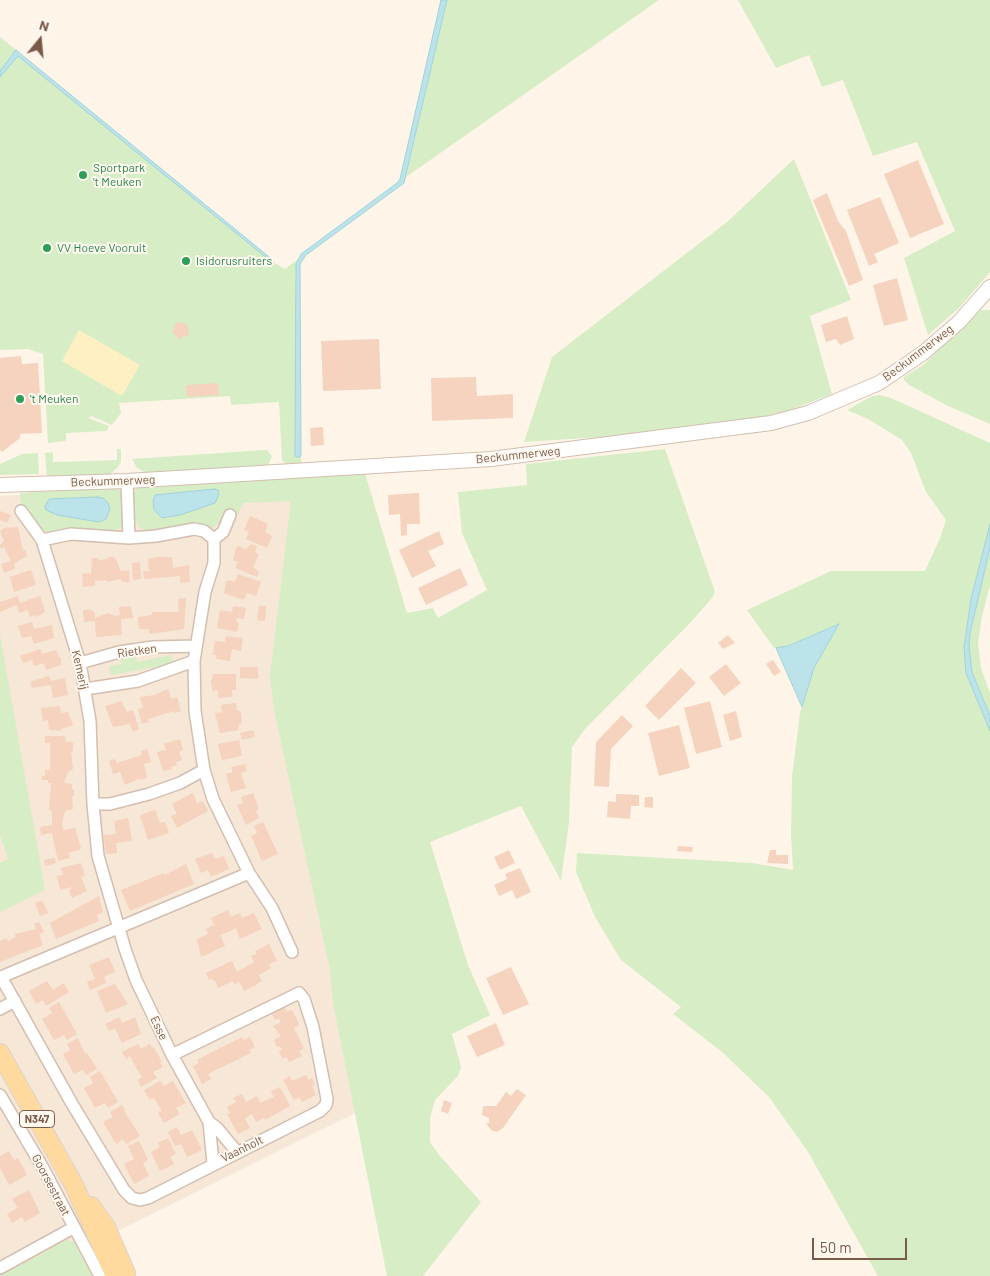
<!DOCTYPE html>
<style>
body{margin:0}
#map{position:relative;width:990px;height:1276px;overflow:hidden;background:#fef5e8;font-family:Barlow,sans-serif}
canvas{display:block}
.north{position:absolute;left:15px;top:15px;width:50px;height:50px;-webkit-text-stroke:4px #fff9f0;paint-order:stroke;rotate:17deg;font-size:14px;font-weight:700;line-height:20px;text-align:center;color:#7a5a4a}
.north::after{content:'';display:block;margin:auto;width:18px;height:22px;background:#7a5a4a;clip-path:polygon(50% 0,100% 100%,50% 72%,0 100%)}
.scale{position:absolute;left:812px;top:1238px;width:95px;height:22px;box-sizing:border-box;border:2px solid #7a5a4a;border-top:0;padding-left:6px;font-size:15px;line-height:18px;white-space:nowrap;color:#7a5a4a;-webkit-text-stroke:4px #fff9f0;paint-order:stroke}
</style>
<div id="map">
<canvas width="990" height="1276"></canvas>
<div class="north">N</div>
<div class="scale">50 m</div>
</div>
<script>
const g = document.querySelector('canvas').getContext('2d');
g.lineJoin = 'round';
function fill(path, color) { g.fillStyle = color; g.fill(path, 'evenodd'); }
const poly = rows => new Path2D(rows.map(r => 'M' + r).join(''));
function strokePath(path, color, width, dash) { g.strokeStyle = color; g.lineWidth = width; g.lineCap = dash ? 'butt' : 'round'; g.setLineDash(dash || []); g.stroke(path); }
function drawText(font, color, halo, rows, align = 'center') {
  g.font = font + ' Barlow,sans-serif'; g.lineWidth = 4; g.setLineDash([]); g.textBaseline = 'middle'; g.strokeStyle = halo; g.fillStyle = color; for (const [text, x, y, turn = 0] of rows) {
    g.save(); g.translate(x, y); g.rotate((+turn || 0) * Math.PI / 180); g.textAlign = isNaN(turn) ? turn : align; if (halo) g.strokeText(text, 0, 0); g.fillText(text, 0, 0); g.restore();
  }
}
fill(poly([
 [316,478,365,1108,76,1252,0,1276,0,496]
]), '#f6e7d6');
fill(poly([
 [447,0,659,0,406,177],
 [738,0,990,0,990,272,959,308,928,335,904,258,955,231,917,142,873,156,843,80,822,87,809,55,776,68],
 [0,37,16,50,0,71],
 [16,53,273,262,285,269,297,260,295,279,297,281,301,463,286,464,282,460,279,402,231,405,230,396,119,403,121,413,112,425,91,416,88,418,109,426,107,431,66,433,66,441,48,443,43,354,28,349,0,350,0,75],
 [794,159,851,300,810,316,832,394,790,410,738,422,648,434,524,442,552,357,727,222],
 [980,310,990,310,990,424,948,406,909,385,904,380,904,377,923,365],
 [879,395,891,398,990,443,990,524,971,599,964,647,966,673,990,731,990,1276,878,1276,808,1152,769,1097,722,1052,673,1014,681,1007,621,960,595,917,576,872,577,853,752,863,793,870,791,834,792,777,800,713,814,668,839,624,780,649,774,648,747,610,831,571,925,571,940,538,946,520,926,492,911,453,902,440,868,419,847,410,872,396],
 [117,449,121,449,121,462,117,468,110,474,47,477,45,453,53,452,53,462,117,460],
 [665,449,715,592,712,598,690,623,585,729,572,747,569,822,561,881,521,806,430,842,468,965,490,1015,452,1034,461,1067,458,1076,435,1100,430,1118,430,1142,439,1155,481,1202,423,1276,387,1276,333,1002,330,970,274,709,270,677,291,501,243,503,238,515,227,509,222,520,212,528,194,523,151,533,139,527,135,519,133,496,138,486,364,470,407,613,433,608,438,618,487,590,462,533,458,492,527,485,526,464],
 [214,489,215,503,168,518,155,495],
 [264,450,267,450,272,456,268,466,146,473,137,468,132,459],
 [38,453,39,474,0,475,0,464,22,454],
 [118,488,123,495,124,524,116,532,101,533,72,528,47,532,41,530,20,501,20,493],
 [990,548,990,585,982,616,978,643,981,668,990,693,990,716,972,672,969,647,970,633],
 [0,635,45,890,0,912,0,863,8,859,0,835],
 [136,655,137,662,171,655,173,664,111,675,109,666,121,664,120,658],
 [67,1240,74,1242,92,1276,0,1276]
]), '#d6edc5');
fill(poly([
 [79,330,140,365,122,396,62,361]
]), '#fef0c2');
const water = poly([
 [441,0,447,0,404,183,306,255,300,264,301,455,300,457,296,457,295,455,296,264,301,254,397,183,400,179,441,0],
 [16,50,273,260,273,263,18,56,0,77,0,71,16,50],
 [214,489,218,490,219,495,215,503,180,515,162,518,154,510,153,501,155,495,214,489],
 [97,497,103,498,108,503,110,509,106,519,99,522,57,515,46,510,45,506,49,499,97,497],
 [990,524,990,548,970,633,969,647,972,672,990,716,990,731,966,673,964,647,971,599,990,524],
 [839,624,814,668,802,707,776,648,788,646,839,624]
]);
fill(water, '#bbe3e9');
strokePath(water, '#a0d3db', 1);
fill(poly([
 [918,160,944,224,910,238,884,174],
 [827,193,838,221,846,231,863,280,849,286,813,200],
 [880,197,899,243,874,254,878,262,869,266,847,210],
 [897,278,908,320,884,326,873,285],
 [847,316,854,339,840,345,836,339,826,342,821,325],
 [177,322,187,324,189,335,179,339,172,332],
 [379,339,381,389,323,391,321,341],
 [21,356,22,364,38,363,42,433,20,434,20,438,2,452,0,450,0,358],
 [476,377,477,396,513,394,513,418,432,421,431,378],
 [218,383,219,395,187,397,186,385],
 [323,427,324,445,311,446,310,428],
 [417,493,419,493,420,524,407,524,407,535,401,536,400,514,389,515,388,495],
 [0,511,11,515,7,523,0,520],
 [250,516,268,524,265,532,272,536,267,548,246,539,249,532,244,530],
 [7,526,7,528,18,527,23,551,25,550,27,556,14,564,15,569,4,573,1,564,11,561,4,547,1,549,0,545,4,541,0,531],
 [439,531,444,544,428,551,436,566,412,578,399,550],
 [251,544,257,546,255,553,259,554,253,567,259,572,257,577,235,568,238,562,233,560,236,548,238,546,246,549],
 [108,557,114,557,116,559,121,571,129,570,130,582,122,582,121,579,107,582,107,580,95,581,95,586,83,587,82,574,91,573,92,558,98,558,98,560,108,559],
 [157,557,172,557,173,568,189,565,190,582,180,583,180,576,144,579,143,571,149,571,148,559],
 [140,562,141,579,133,580,132,563],
 [460,568,468,585,426,605,418,588],
 [31,570,36,585,14,592,10,577],
 [238,574,261,582,256,596,247,593,244,600,224,593,226,582,228,580,235,582],
 [18,596,20,603,40,596,45,612,36,617,35,615,30,617,28,610,19,613,17,605,0,612,0,602],
 [186,598,184,629,150,634,148,629,139,629,138,617,152,615,152,612,179,612,178,599],
 [131,606,133,618,121,619,122,635,96,637,95,621,84,622,83,610,90,609,95,613,95,618,108,613,115,616,120,615,119,607],
 [233,606,246,608,244,619,237,618,236,622,239,623,237,632,217,628,220,610,232,612],
 [259,606,266,606,265,621,257,620],
 [32,622,34,629,52,625,54,638,34,644,31,636,22,638,18,626],
 [728,635,735,643,723,649,718,643],
 [226,636,243,638,241,651,232,649,230,661,216,659,217,655,213,655,215,641,225,642],
 [40,649,42,654,56,650,59,657,61,657,61,665,46,670,44,663,34,666,32,660,23,663,20,656],
 [773,660,781,672,774,676,766,664],
 [726,664,741,683,724,696,709,677],
 [240,667,258,667,258,679,240,678],
 [681,668,696,683,659,720,645,706],
 [213,674,236,674,236,690,232,690,232,697,218,698,218,690,213,691,211,683],
 [49,676,51,681,65,678,68,695,53,698,51,685,32,688,30,682],
 [168,689,171,699,177,697,181,711,175,713,174,711,148,719,149,722,142,724,138,709,143,708,140,697,155,695],
 [121,701,127,712,133,710,139,729,133,732,130,724,113,727,105,706],
 [710,701,722,747,696,754,684,708],
 [236,703,237,710,241,712,242,723,238,725,239,730,220,733,215,713,222,712,221,705],
 [60,706,61,713,68,712,73,725,61,729,61,731,49,730,48,720,43,721,41,708],
 [736,711,742,737,730,741,723,715],
 [622,715,633,726,611,749,609,787,594,786,596,742],
 [679,725,690,768,659,776,648,733],
 [253,730,255,737,242,740,240,733],
 [45,736,65,736,66,742,73,742,73,751,71,751,73,769,68,772,64,783,72,784,72,789,74,790,74,796,72,796,73,809,65,811,62,823,63,830,75,828,81,848,79,850,68,853,70,858,58,861,52,833,41,835,40,827,52,825,52,811,49,810,51,783,48,783,48,780,42,780,42,776,45,776,45,770,50,770,50,743,45,743],
 [180,739,183,750,179,752,182,760,176,762,177,765,171,767,172,769,163,771,157,752,166,750,164,744],
 [239,740,242,756,222,760,218,744],
 [147,749,151,762,144,764,147,778,140,780,139,779,125,785,120,772,113,774,109,761,115,759,117,763,142,755,141,751],
 [245,764,247,771,241,773,246,788,231,792,226,774,233,772,231,767],
 [193,793,197,803,203,801,208,811,177,828,171,816,177,814,172,804],
 [253,793,259,809,256,811,259,818,246,825,237,805,243,803,241,797],
 [616,794,639,795,639,806,631,806,630,819,607,817,608,801,616,802],
 [645,797,653,797,653,808,644,807],
 [155,810,160,823,165,822,169,833,148,840,140,815],
 [128,818,132,841,116,843,117,853,106,854,103,835,116,834,114,821],
 [263,822,278,854,262,861,251,836,257,833,254,826],
 [678,846,693,847,692,852,677,851],
 [509,850,515,863,500,870,494,857],
 [770,850,776,850,776,855,788,855,788,864,767,863],
 [212,853,215,859,224,856,229,869,211,877,208,870,201,873,195,859],
 [55,858,56,863,45,866,44,860],
 [81,863,85,876,81,877,87,891,72,898,69,891,72,887,60,890,57,876,63,875,61,868],
 [186,864,194,884,130,911,121,890,164,873,165,875],
 [520,868,531,892,516,899,512,890,499,896,494,885,507,879,505,874],
 [99,896,103,912,97,915,99,921,56,939,50,923],
 [42,900,48,913,40,916,35,903],
 [228,910,231,917,240,913,242,918,254,913,262,929,240,939,236,928,228,932,220,935,225,946,201,957,197,939,208,934,206,929,214,925,211,918],
 [39,922,44,932,39,934,43,945,0,962,0,941,7,938,8,941,16,937,15,934,36,929,34,924],
 [269,944,277,961,269,964,271,968,259,975,262,981,254,986,244,991,240,982,234,984,233,981,218,988,216,982,212,979,209,980,206,973,232,961,237,972,254,962,251,956,257,954,255,951],
 [109,957,115,972,104,977,106,983,90,990,87,982,95,979,89,965],
 [511,967,529,1004,503,1015,486,978],
 [47,981,53,990,64,983,69,992,46,1006,43,1000,36,1004,29,991],
 [115,984,128,1004,106,1013,97,991],
 [59,1002,77,1034,67,1040,64,1035,54,1040,42,1019,52,1013,49,1008],
 [284,1007,287,1012,292,1010,298,1022,299,1025,294,1028,304,1048,299,1051,302,1056,289,1062,287,1057,283,1059,279,1052,282,1050,280,1046,277,1047,274,1040,281,1036,273,1026,281,1022,279,1018,275,1020,272,1014],
 [120,1017,122,1023,135,1017,141,1034,122,1043,115,1028,109,1031,105,1024],
 [496,1023,505,1045,477,1057,467,1036],
 [242,1037,244,1040,250,1037,255,1047,249,1050,251,1053,208,1074,211,1079,202,1084,193,1066,199,1063,197,1060],
 [78,1038,85,1054,87,1053,97,1069,86,1075,83,1070,74,1074,63,1054,70,1050,67,1044],
 [138,1044,141,1049,150,1044,152,1048,154,1047,162,1062,160,1063,163,1067,153,1072,157,1078,141,1087,138,1080,142,1077,136,1067,130,1056,126,1059,122,1052],
 [100,1071,118,1102,108,1108,105,1103,95,1108,84,1088,93,1083,90,1077],
 [306,1075,309,1080,312,1078,315,1085,312,1087,316,1095,302,1102,299,1097,294,1100,283,1080,290,1076,292,1081],
 [160,1081,164,1086,173,1081,186,1103,176,1108,180,1114,164,1123,158,1113,162,1111,154,1098,150,1100,144,1090],
 [280,1087,290,1106,265,1120,264,1118,256,1122,252,1114,245,1118,250,1128,238,1134,227,1114,230,1113,227,1107,236,1102,233,1098,242,1094,246,1102,257,1096,260,1103,274,1097,271,1091],
 [517,1089,526,1095,503,1128,497,1132,491,1130,486,1123,489,1123,489,1118,482,1115,483,1106,496,1106,506,1092,511,1096],
 [444,1100,452,1103,448,1114,441,1111],
 [122,1105,125,1110,124,1111,140,1136,126,1144,123,1139,116,1144,103,1122,113,1117,110,1112],
 [177,1127,181,1135,192,1130,202,1150,187,1157,181,1144,175,1146,168,1132],
 [168,1138,176,1154,170,1157,174,1164,160,1171,151,1152,160,1147,158,1143],
 [139,1141,148,1160,143,1163,149,1176,134,1184,124,1164,134,1159,128,1146],
 [9,1151,14,1160,18,1158,27,1175,9,1185,0,1168,0,1156],
 [29,1190,40,1213,25,1222,22,1217,12,1223,7,1214,18,1208,12,1199]
]), '#f5d3be');
const minor = poly([
 [127,481,129,538],
 [21,511,42,540,71,534,129,538,156,536,194,529,204,531,214,539,214,563,205,592,194,661,195,711,204,770,213,799,249,873],
 [214,539,223,532,230,515],
 [42,540,80,663,90,721,93,804,110,804,149,794,180,783,204,770],
 [80,663,119,652,153,647,196,646],
 [85,689,138,681,194,661],
 [93,804,98,856,125,949,136,980,172,1055,209,1122,213,1163],
 [0,1009,15,1001],
 [172,1055,299,993,304,999,313,1027,327,1099,326,1105,320,1111,148,1198,140,1200,132,1198,124,1190,71,1102,1,977,249,873,272,908,292,952],
 [0,1095,43,1168,100,1276],
 [209,1122,217,1128,237,1152],
 [0,1268,73,1228]
]);
const tertiary = poly([
 [0,485,127,481,491,459,771,423,808,413,879,383,923,353,959,322,990,287]
]);
const primary = poly([
 [0,1053,74,1185,115,1276],
 [91,1206,106,1227,126,1273]
]);
strokePath(minor, '#d3beaf', 14);
strokePath(tertiary, '#d3beaf', 16);
strokePath(primary, '#dcd4d0', 20);
strokePath(minor, '#fff', 11);
strokePath(tertiary, '#fff', 14);
strokePath(primary, '#ffd99e', 18);
for (const [x, y, r, color] of [
 [83,175,5,"#2e9e5b"],
 [47,248,5,"#2e9e5b"],
 [186,261,5,"#2e9e5b"],
 [20,399,5,"#2e9e5b"]
]) { const dot = new Path2D(); dot.arc(x, y, r, 0, 2 * Math.PI); g.fillStyle = color; g.fill(dot); strokePath(dot, '#fff9f0', 2); }
for (const [x, y, w] of [
 [37,1119,35]
]) { const box = new Path2D(); box.roundRect(x - w / 2, y - 8.5, w, 17, 4); g.fillStyle = '#fff9f0'; g.fill(box); strokePath(box, '#7a5a4a', 1); }
drawText('bold 11px', '#7a5a4a', null, [
 ["N347",37,1119]
]);
drawText('12px', '#27864d', '#fff9f0', [
 ["Sportpark",93,168],
 ["'t Meuken",93,182],
 ["VV Hoeve Vooruit",57,248],
 ["Isidorusruiters",196,261],
 ["'t Meuken",30,399]
], 'left');
drawText('12px', '#7a5a4a', '#fff9f0', [
 ["Beckummerweg",918,353,-37],
 ["Beckummerweg",518,455,-6],
 ["Beckummerweg",113,481,-2],
 ["Rietken",137,651,-8],
 ["Kemerij",80,670,77],
 ["Esse",159,1028,64],
 ["Vaanholt",242,1149,-26],
 ["Goorsestraat",51,1185,62]
]);
</script>
